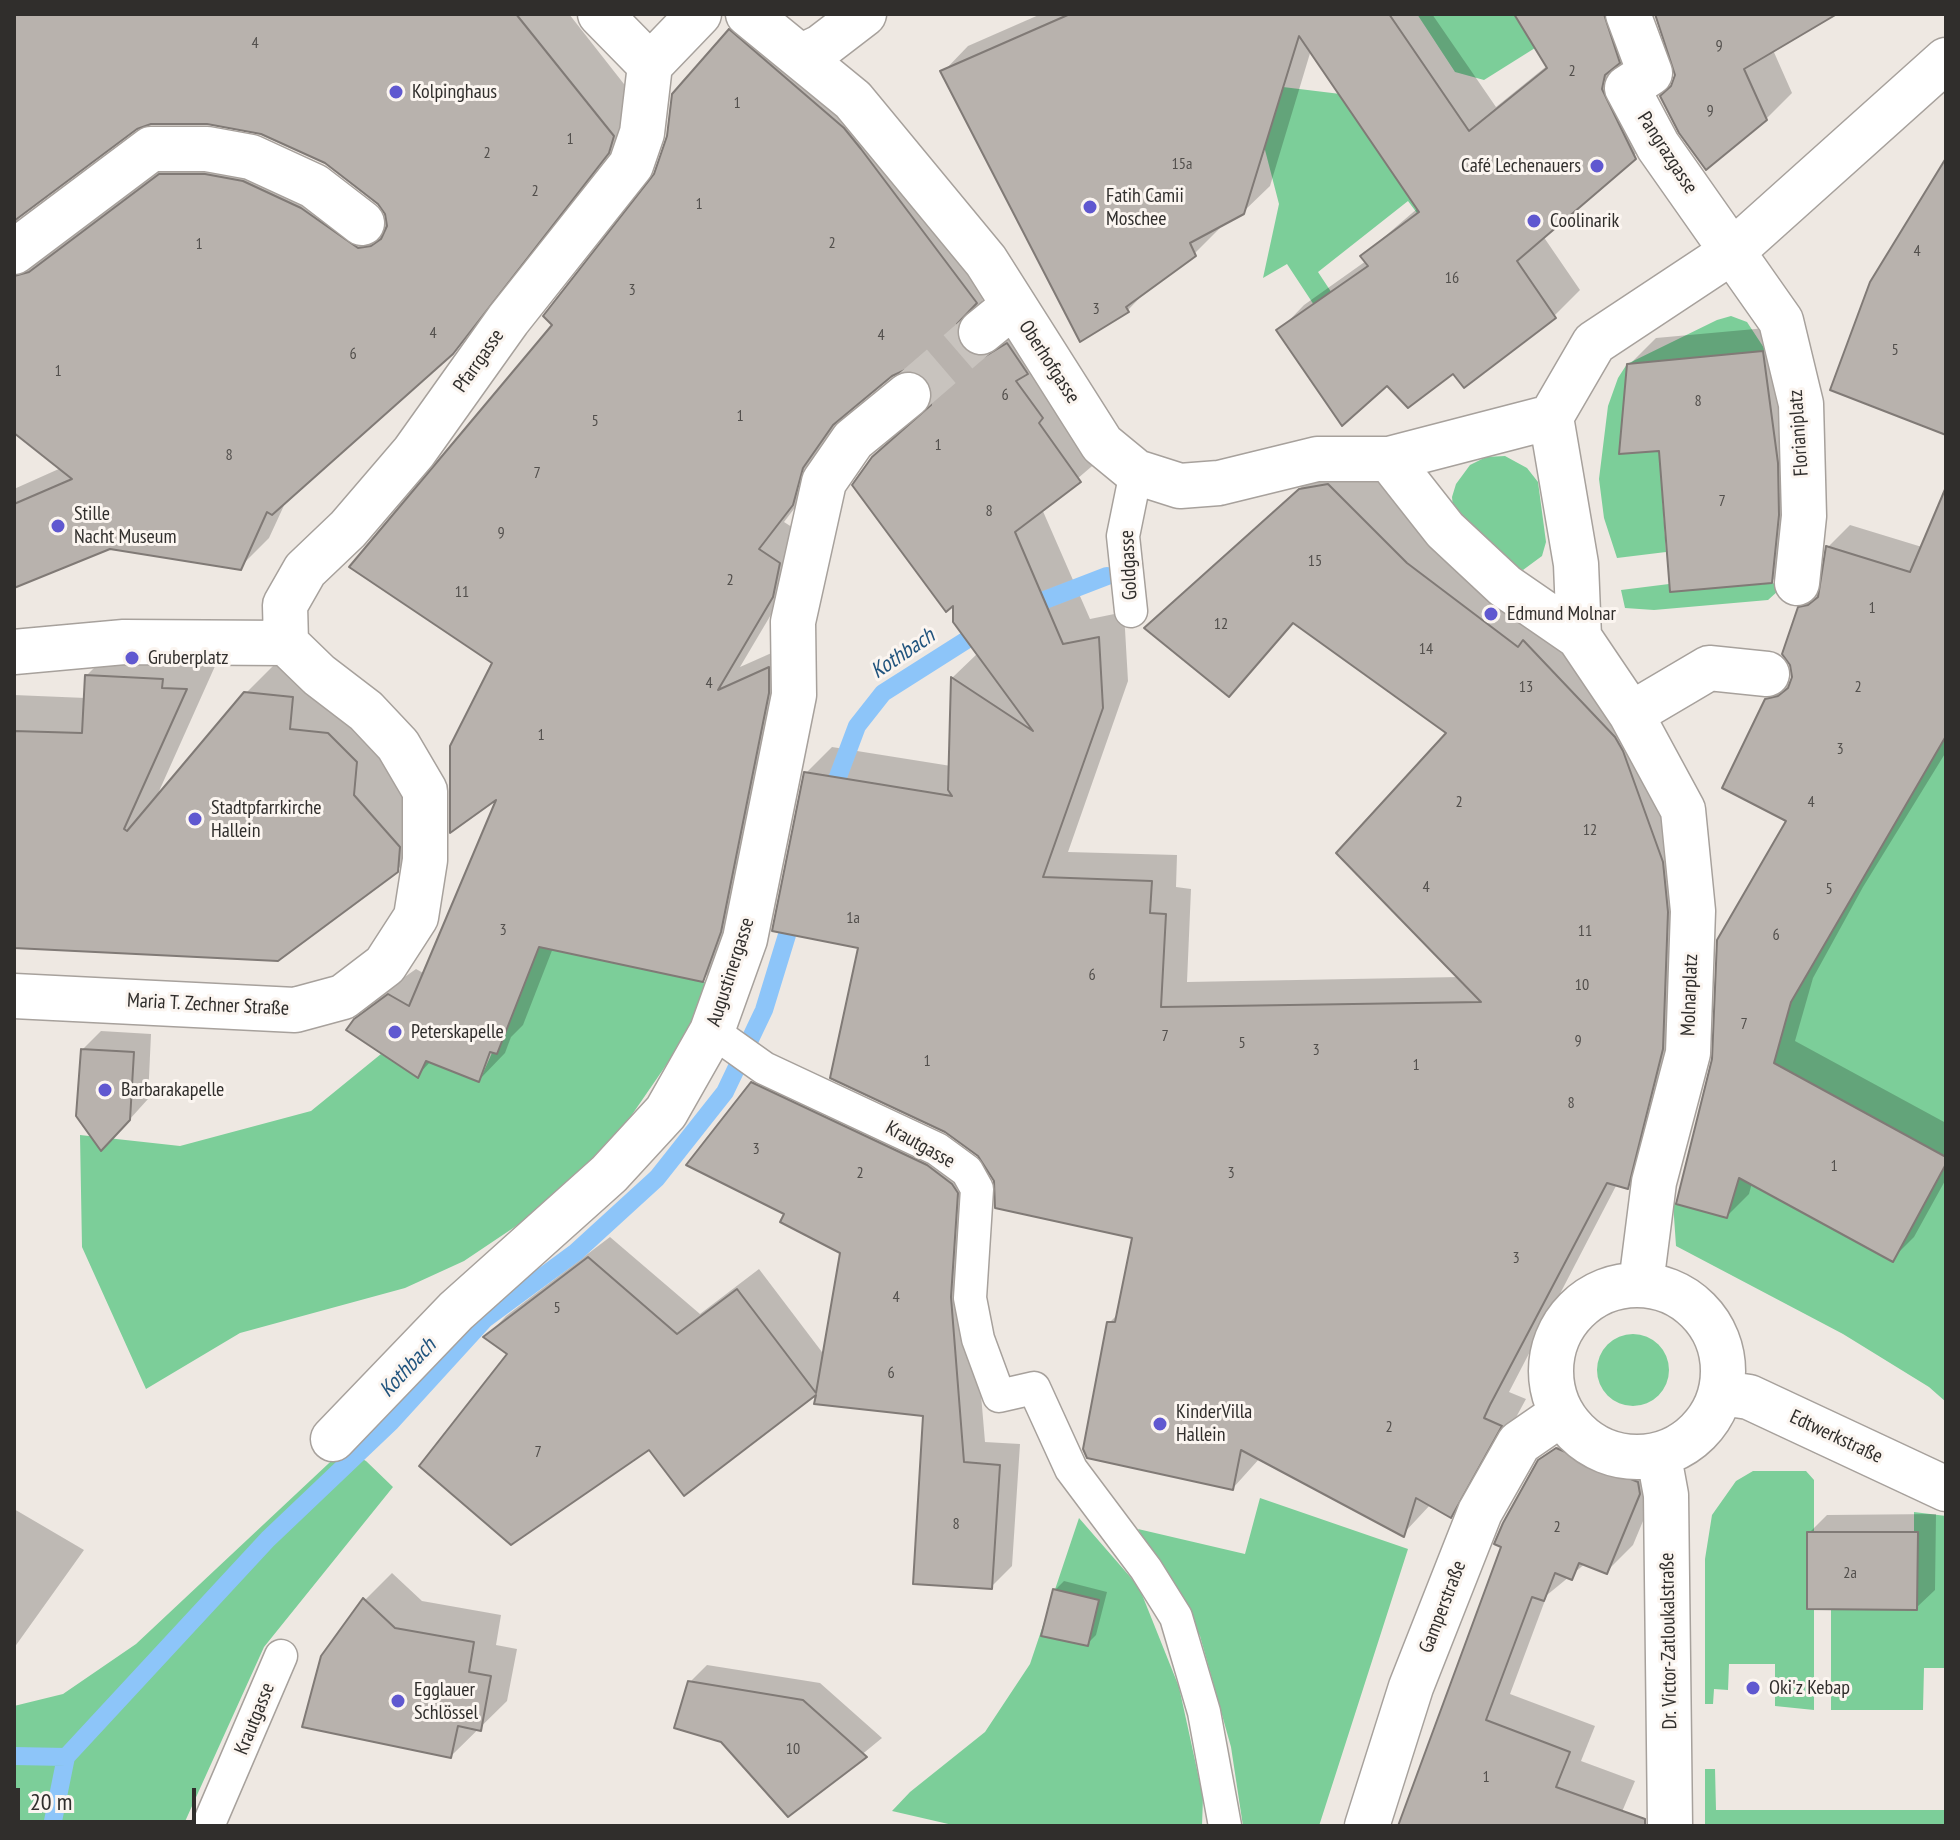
<!DOCTYPE html>
<meta charset="utf-8">
<style>
body{margin:0}
#map{position:relative;width:1960px;height:1840px;overflow:hidden;background:#eee8e2;font-family:"PT Sans Narrow",sans-serif}
canvas{display:block}
.frame{position:absolute;inset:0;border:16px solid #302e2c;pointer-events:none}
.scale{position:absolute;left:16px;top:1788px;width:180px;height:36px;box-sizing:border-box;border:4px solid #302e2c;border-top:0;padding-left:10px;font-size:24px;line-height:28px;white-space:nowrap;color:#302e2c;-webkit-text-stroke:6px #fbf5f0;paint-order:stroke}
</style>
<div id="map">
<canvas width="1960" height="1840"></canvas>
<div class="frame"></div>
<div class="scale">20 m</div>
</div>
<script>
const g = document.querySelector('canvas').getContext('2d');
g.lineJoin = 'round';
function fill(path, color) { g.fillStyle = color; g.fill(path, 'evenodd'); }
const poly = rows => new Path2D(rows.map(r => 'M' + r).join(''));
function strokePath(path, color, width, dash) { g.strokeStyle = color; g.lineWidth = width; g.lineCap = dash ? 'butt' : 'round'; g.setLineDash(dash || []); g.stroke(path); }
function drawText(font, color, halo, rows, align = 'center') {
  g.font = font + ' "PT Sans Narrow",sans-serif'; g.lineWidth = 6; g.setLineDash([]); g.textBaseline = 'middle'; g.strokeStyle = halo; g.fillStyle = color; for (const [text, x, y, turn = 0] of rows) {
    g.save(); g.translate(x, y); g.rotate((+turn || 0) * Math.PI / 180); g.textAlign = isNaN(turn) ? turn : align; if (halo) g.strokeText(text, 0, 0); g.fillText(text, 0, 0); g.restore();
  }
}
fill(poly([
 [1417,14,1514,14,1535,48,1484,80,1455,72],
 [1251,31,1283,87,1373,98,1443,193,1417,213,1408,201,1318,272,1355,328,1337,340,1287,264,1263,278,1279,204,1265,150,1221,64],
 [1731,316,1747,322,1766,351,1627,365,1659,451,1666,552,1617,558,1604,518,1599,479,1608,406,1618,378,1627,364,1717,320],
 [1505,456,1527,468,1538,482,1546,542,1542,556,1523,570,1503,564,1454,519,1452,497,1456,484,1470,465,1486,457],
 [1788,582,1768,600,1654,610,1625,608,1621,590,1669,584,1670,592],
 [1946,733,1946,1402,1929,1387,1843,1334,1676,1246,1673,1202,1727,1218,1791,1002],
 [539,947,710,983,682,1042,618,1135,537,1212,464,1261,405,1288,240,1333,146,1389,82,1247,80,1135,180,1146,311,1111,381,1054,418,1077,426,1061,479,1082],
 '1597 1370a36 36 0 1 1 72 0a36 36 0 1 1-72 0Z',
 [344,1449,366,1461,393,1487,264,1647,183,1826,14,1826,14,1706,63,1694,136,1644],
 [1753,1471,1806,1471,1814,1480,1814,1532,1807,1533,1807,1607,1814,1608,1814,1710,1775,1706,1775,1664,1729,1664,1728,1690,1714,1689,1713,1704,1705,1704,1705,1559,1712,1515,1736,1481],
 [1260,1498,1408,1549,1319,1826,1243,1826,1231,1747,1200,1636,1138,1529,1245,1554],
 [1914,1512,1946,1516,1946,1668,1924,1668,1923,1710,1831,1710,1831,1608,1917,1610,1918,1534,1914,1533],
 [1079,1518,1139,1587,1179,1687,1203,1797,1202,1826,957,1826,892,1811,910,1792,985,1732,1030,1664],
 [1705,1769,1715,1769,1716,1810,1946,1810,1946,1825,1705,1826]
]), '#7cce99');
fill(poly([
 [14,14,569,14,642,107,637,122,481,323,287,499,269,538,240,567,110,547,14,587,14,489,61,468,14,430],
 [151,122,211,122,262,132,330,164,379,202,388,220,330,179,190,146,17,224,19,215,135,127],
 [747,14,870,102,983,296,982,310,1012,331,1105,455,1042,509,1090,619,1124,612,1128,681,1068,852,1177,855,1176,887,1191,889,1187,982,1460,977,1449,733,1295,622,1228,695,1173,602,1327,464,1354,459,1434,537,1641,710,1693,884,1654,1161,1627,1187,1617,1184,1509,1392,1526,1399,1477,1489,1450,1515,1431,1504,1403,1534,1260,1458,1233,1488,1109,1323,1119,1313,1134,1236,996,1180,860,946,806,773,832,747,951,766,953,677,978,653,955,602,873,458,933,402,934,390,928,377,918,370,904,368,891,374,851,407,829,440,819,476,784,522,806,536,798,569,740,667,794,643,729,953,703,979,553,948,523,1025,511,1037,505,1053,479,1080,431,1061,418,1075,355,1020,382,993,416,969,425,974,500,794,494,663,555,325,656,175,731,31],
 [1041,14,1432,14,1496,107,1548,65,1516,14,1636,14,1661,131,1543,236,1580,290,1554,316,1453,371,1387,383,1279,331,1304,305,1366,261,1362,256,1418,208,1311,50,1270,186,1243,212,1219,225,1220,228,1194,254,1153,284,1128,310,943,72,968,46],
 [1656,14,1833,14,1773,50,1792,93,1766,119,1673,86,1677,75],
 [1788,326,1798,555,1772,581,1661,449,1629,365,1656,338],
 [1946,491,1946,752,1863,887,1813,978,1795,1041,1946,1123,1946,1179,1914,1237,1892,1259,1752,1183,1749,1194,1727,1216,1788,821,1766,700,1794,677,1800,608,1821,587,1828,547,1850,525,1922,547],
 [122,640,220,655,156,798,245,694,281,658,364,699,432,835,396,871,14,946,14,695,86,698,87,675],
 [101,1031,151,1034,148,1099,120,1130,83,1049],
 [774,1062,973,1163,971,1275,985,1442,1020,1444,1012,1566,991,1587,925,1414,819,1391,685,1493,650,1448,486,1337,506,1316,610,1237,700,1314,759,1269,825,1356,843,1252,787,1213,752,1083],
 [1584,1423,1664,1456,1666,1466,1633,1545,1607,1571,1586,1563,1547,1595,1510,1694,1595,1726,1581,1761,1635,1781,1616,1826,1401,1826,1540,1462],
 [14,1509,84,1550,14,1648],
 [1936,1514,1935,1590,1916,1608,1809,1533,1827,1515],
 [392,1573,422,1601,501,1615,496,1645,517,1649,507,1701,451,1756,365,1600],
 [1064,1581,1107,1592,1096,1635,1087,1644,1055,1590],
 [707,1665,820,1683,882,1738,788,1815,690,1682]
]), '#0003');
strokePath(poly([
 [1024,608,1107,576],
 [830,798,857,726,883,693,987,627],
 [14,1756,66,1757],
 [52,1826,66,1757,268,1539,391,1422,485,1319,576,1252,657,1178,725,1092,764,1010,787,935]
]), '#8dc5f9', 18);
const building = poly([
 [14,14,516,14,614,136,609,153,453,354,272,515,267,512,241,570,110,549,14,588,14,504,72,479,14,433,14,276,29,272,159,174,205,174,243,181,301,208,358,248,371,246,381,239,387,226,385,214,378,204,325,163,261,134,207,124,151,124,137,129,14,221,14,14],
 [1070,14,1389,14,1469,131,1547,68,1514,14,1604,14,1620,63,1605,75,1602,89,1636,159,1517,261,1556,318,1464,388,1453,374,1408,408,1387,386,1342,426,1276,330,1368,266,1360,256,1419,212,1299,36,1244,214,1190,243,1196,256,1126,307,1129,312,1080,342,940,71,1070,14],
 [1655,14,1837,14,1744,69,1767,120,1706,170,1679,133,1660,96,1671,86,1675,75,1655,14],
 [729,29,844,128,861,149,977,303,957,324,957,337,961,347,971,355,984,357,1007,343,1028,374,1016,381,1043,418,1039,423,1081,482,1015,532,1063,644,1099,637,1103,708,1043,877,1152,881,1150,913,1166,914,1161,1007,1481,1002,1336,853,1446,733,1293,623,1229,697,1144,628,1299,489,1328,484,1407,563,1518,647,1523,640,1615,737,1623,751,1663,862,1668,912,1663,1049,1628,1189,1607,1183,1490,1405,1484,1418,1502,1426,1451,1518,1416,1498,1404,1537,1241,1450,1233,1490,1087,1458,1083,1449,1107,1322,1115,1322,1132,1238,995,1208,994,1181,978,1156,945,1132,830,1078,858,948,772,931,804,772,952,796,948,790,951,677,1033,731,953,622,953,606,946,612,852,485,872,457,931,405,932,390,927,379,918,372,905,370,892,376,833,425,803,468,793,505,759,549,780,563,773,597,718,690,769,667,769,693,721,932,703,982,539,947,497,1054,490,1052,479,1082,426,1061,418,1078,346,1030,354,1019,388,994,409,1006,496,800,450,833,450,746,492,663,349,567,552,325,543,316,654,174,667,136,672,94,729,29],
 [1946,158,1946,435,1830,390,1870,282,1946,158],
 [1763,351,1778,463,1779,515,1772,583,1670,592,1659,451,1619,454,1627,364,1763,351],
 [1946,487,1946,736,1791,1002,1774,1063,1946,1157,1946,1164,1893,1262,1739,1178,1727,1218,1676,1204,1712,1059,1717,940,1786,821,1722,788,1765,699,1778,696,1788,688,1792,677,1790,665,1782,654,1798,607,1808,605,1818,597,1826,546,1910,572,1946,487],
 [85,675,163,679,162,688,187,689,124,829,127,831,244,692,293,697,290,729,328,733,357,762,354,795,400,847,398,872,278,961,14,948,14,731,82,733,85,675],
 [81,1049,134,1052,130,1120,101,1151,76,1116,81,1049],
 [751,1082,927,1165,952,1184,958,1193,951,1297,964,1462,1000,1465,992,1589,913,1584,923,1416,814,1404,816,1395,684,1496,649,1450,511,1545,419,1466,507,1354,483,1337,588,1257,677,1334,737,1289,816,1393,840,1253,780,1222,784,1214,686,1165,751,1082],
 [1556,1448,1638,1482,1640,1494,1607,1574,1579,1563,1572,1580,1555,1573,1544,1601,1532,1597,1486,1720,1570,1752,1556,1787,1645,1819,1645,1826,1398,1826,1501,1547,1494,1544,1503,1523,1538,1460,1556,1448],
 [1807,1532,1918,1532,1917,1610,1807,1609,1807,1532],
 [1053,1589,1099,1600,1088,1646,1041,1636,1053,1589],
 [363,1598,395,1628,474,1642,469,1672,491,1676,481,1731,458,1726,451,1758,302,1727,321,1656,363,1598],
 [688,1681,803,1700,867,1757,788,1817,721,1742,674,1728,688,1681]
]);
fill(building, '#b8b2ad');
strokePath(building, '#807a76', 2);
strokePath(poly([
 [908,395,981,332]
]), '#c8c3be', 44, [44, 22]);
const lane = poly([
 [1131,611,1123,536,1136,472],
 [712,1031,764,1068,937,1149,967,1171,977,1189,970,1298,978,1339,999,1396,1034,1388,1071,1469,1146,1569,1176,1617,1204,1712,1225,1826],
 [208,1826,281,1656]
]);
const street = poly([
 [600,14,650,65,699,14],
 [748,14,853,100,986,261,1102,444,1136,472,1180,486,1219,483,1317,459,1389,459,1551,417],
 [1628,14,1650,73,1627,88,1658,146,1781,321,1801,404,1804,516,1797,583],
 [802,56,821,47,864,14],
 [14,252,151,149,207,149,251,157,314,186,362,223],
 [981,332,1013,306],
 [1389,459,1445,530,1505,586,1579,637],
 [286,643,285,605,305,570,348,529,414,452,508,320,631,165,642,133,650,65],
 [14,652,124,642,286,643],
 [1631,714,1709,668,1767,674],
 [14,996,295,1010,343,997,385,965,416,917,425,860,425,791,398,745,366,711,319,675,286,643],
 [1641,1284,1654,1182,1688,1053,1693,911,1683,810,1631,714,1579,637,1576,564,1551,417,1594,343,1733,251,1946,60],
 '1551 1371a86 86 0 1 1 172 0a86 86 0 1 1-172 0Z',
 [1722,1393,1749,1397,1946,1489],
 [333,1439,456,1311,609,1174,666,1112,712,1031,745,939,794,695,793,622,824,482,853,440,908,395],
 [1659,1457,1666,1495,1670,1826],
 [1367,1826,1411,1687,1480,1512,1519,1443,1561,1414]
]);
strokePath(lane, '#a7a19c', 35);
strokePath(street, '#a7a19c', 47);
strokePath(lane, '#fff', 32);
strokePath(street, '#fff', 44);
for (const [x, y, r, color] of [
 [396,92,8,"#6058d0"],
 [1597,166,8,"#6058d0"],
 [1090,207,8,"#6058d0"],
 [1534,221,8,"#6058d0"],
 [58,526,8,"#6058d0"],
 [1491,614,8,"#6058d0"],
 [132,658,8,"#6058d0"],
 [195,819,8,"#6058d0"],
 [395,1032,8,"#6058d0"],
 [105,1090,8,"#6058d0"],
 [1160,1424,8,"#6058d0"],
 [1753,1688,8,"#6058d0"],
 [398,1701,8,"#6058d0"]
]) { const dot = new Path2D(); dot.arc(x, y, r, 0, 2 * Math.PI); g.fillStyle = color; g.fill(dot); strokePath(dot, '#fbf5f0', 3); }
drawText('16px', '#524f4c', null, [
 ["4",255,43],
 ["9",1719,46],
 ["2",1572,71],
 ["1",737,103],
 ["9",1710,111],
 ["1",570,139],
 ["2",487,153],
 ["15a",1182,164],
 ["2",535,191],
 ["1",699,204],
 ["2",832,243],
 ["1",199,244],
 ["4",1917,251],
 ["16",1452,278],
 ["3",632,290],
 ["3",1096,309],
 ["4",433,333],
 ["4",881,335],
 ["5",1895,350],
 ["6",353,354],
 ["1",58,371],
 ["6",1005,395],
 ["8",1698,401],
 ["1",740,416],
 ["5",595,421],
 ["1",938,445],
 ["8",229,455],
 ["7",537,473],
 ["7",1722,501],
 ["8",989,511],
 ["9",501,533],
 ["15",1315,561],
 ["2",730,580],
 ["11",462,592],
 ["1",1872,608],
 ["12",1221,624],
 ["14",1426,649],
 ["4",709,683],
 ["13",1526,687],
 ["2",1858,687],
 ["1",541,735],
 ["3",1840,749],
 ["2",1459,802],
 ["4",1811,802],
 ["12",1590,830],
 ["4",1426,887],
 ["5",1829,889],
 ["1a",853,918],
 ["3",503,930],
 ["11",1585,931],
 ["6",1776,935],
 ["6",1092,975],
 ["10",1582,985],
 ["7",1744,1024],
 ["7",1165,1036],
 ["9",1578,1041],
 ["5",1242,1043],
 ["3",1316,1050],
 ["1",927,1061],
 ["1",1416,1065],
 ["8",1571,1103],
 ["3",756,1149],
 ["1",1834,1166],
 ["2",860,1173],
 ["3",1231,1173],
 ["3",1516,1258],
 ["4",896,1297],
 ["5",557,1308],
 ["6",891,1373],
 ["2",1389,1427],
 ["7",538,1452],
 ["8",956,1524],
 ["2",1557,1527],
 ["2a",1850,1573],
 ["10",793,1749],
 ["1",1486,1777]
]);
drawText('20px', '#302e2c', '#fbf5f0', [
 ["Kolpinghaus",412,92],
 ["Café Lechenauers",1581,166,"right"],
 ["Fatih Camii",1106,196],
 ["Moschee",1106,219],
 ["Coolinarik",1550,221],
 ["Stille",74,514],
 ["Nacht Museum",74,537],
 ["Edmund Molnar",1507,614],
 ["Gruberplatz",148,658],
 ["Stadtpfarrkirche",211,808],
 ["Hallein",211,831],
 ["Peterskapelle",411,1032],
 ["Barbarakapelle",121,1090],
 ["KinderVilla",1176,1412],
 ["Hallein",1176,1435],
 ["Oki'z Kebap",1769,1688],
 ["Egglauer",414,1690],
 ["Schlössel",414,1713]
], 'left');
drawText('20px', '#302e2c', '#fbf5f0', [
 ["Pangrazgasse",1667,153,57],
 ["Pfarrgasse",479,361,-55],
 ["Oberhofgasse",1049,362,57],
 ["Florianiplatz",1799,433,-94],
 ["Goldgasse",1129,565,-93],
 ["Augustinergasse",731,972,-72],
 ["Molnarplatz",1690,995,-88],
 ["Maria T. Zechner Straße",208,1005,3],
 ["Krautgasse",920,1145,29],
 ["Edtwerkstraße",1836,1437,25],
 ["Gamperstraße",1443,1607,-69],
 ["Dr. Victor-Zatloukalstraße",1669,1641,-91],
 ["Krautgasse",255,1719,-68]
]);
drawText('italic 22px', '#21547e', '#fbf5f0', [
 ["Kothbach",903,654,-34],
 ["Kothbach",408,1368,-47]
]);
</script>
